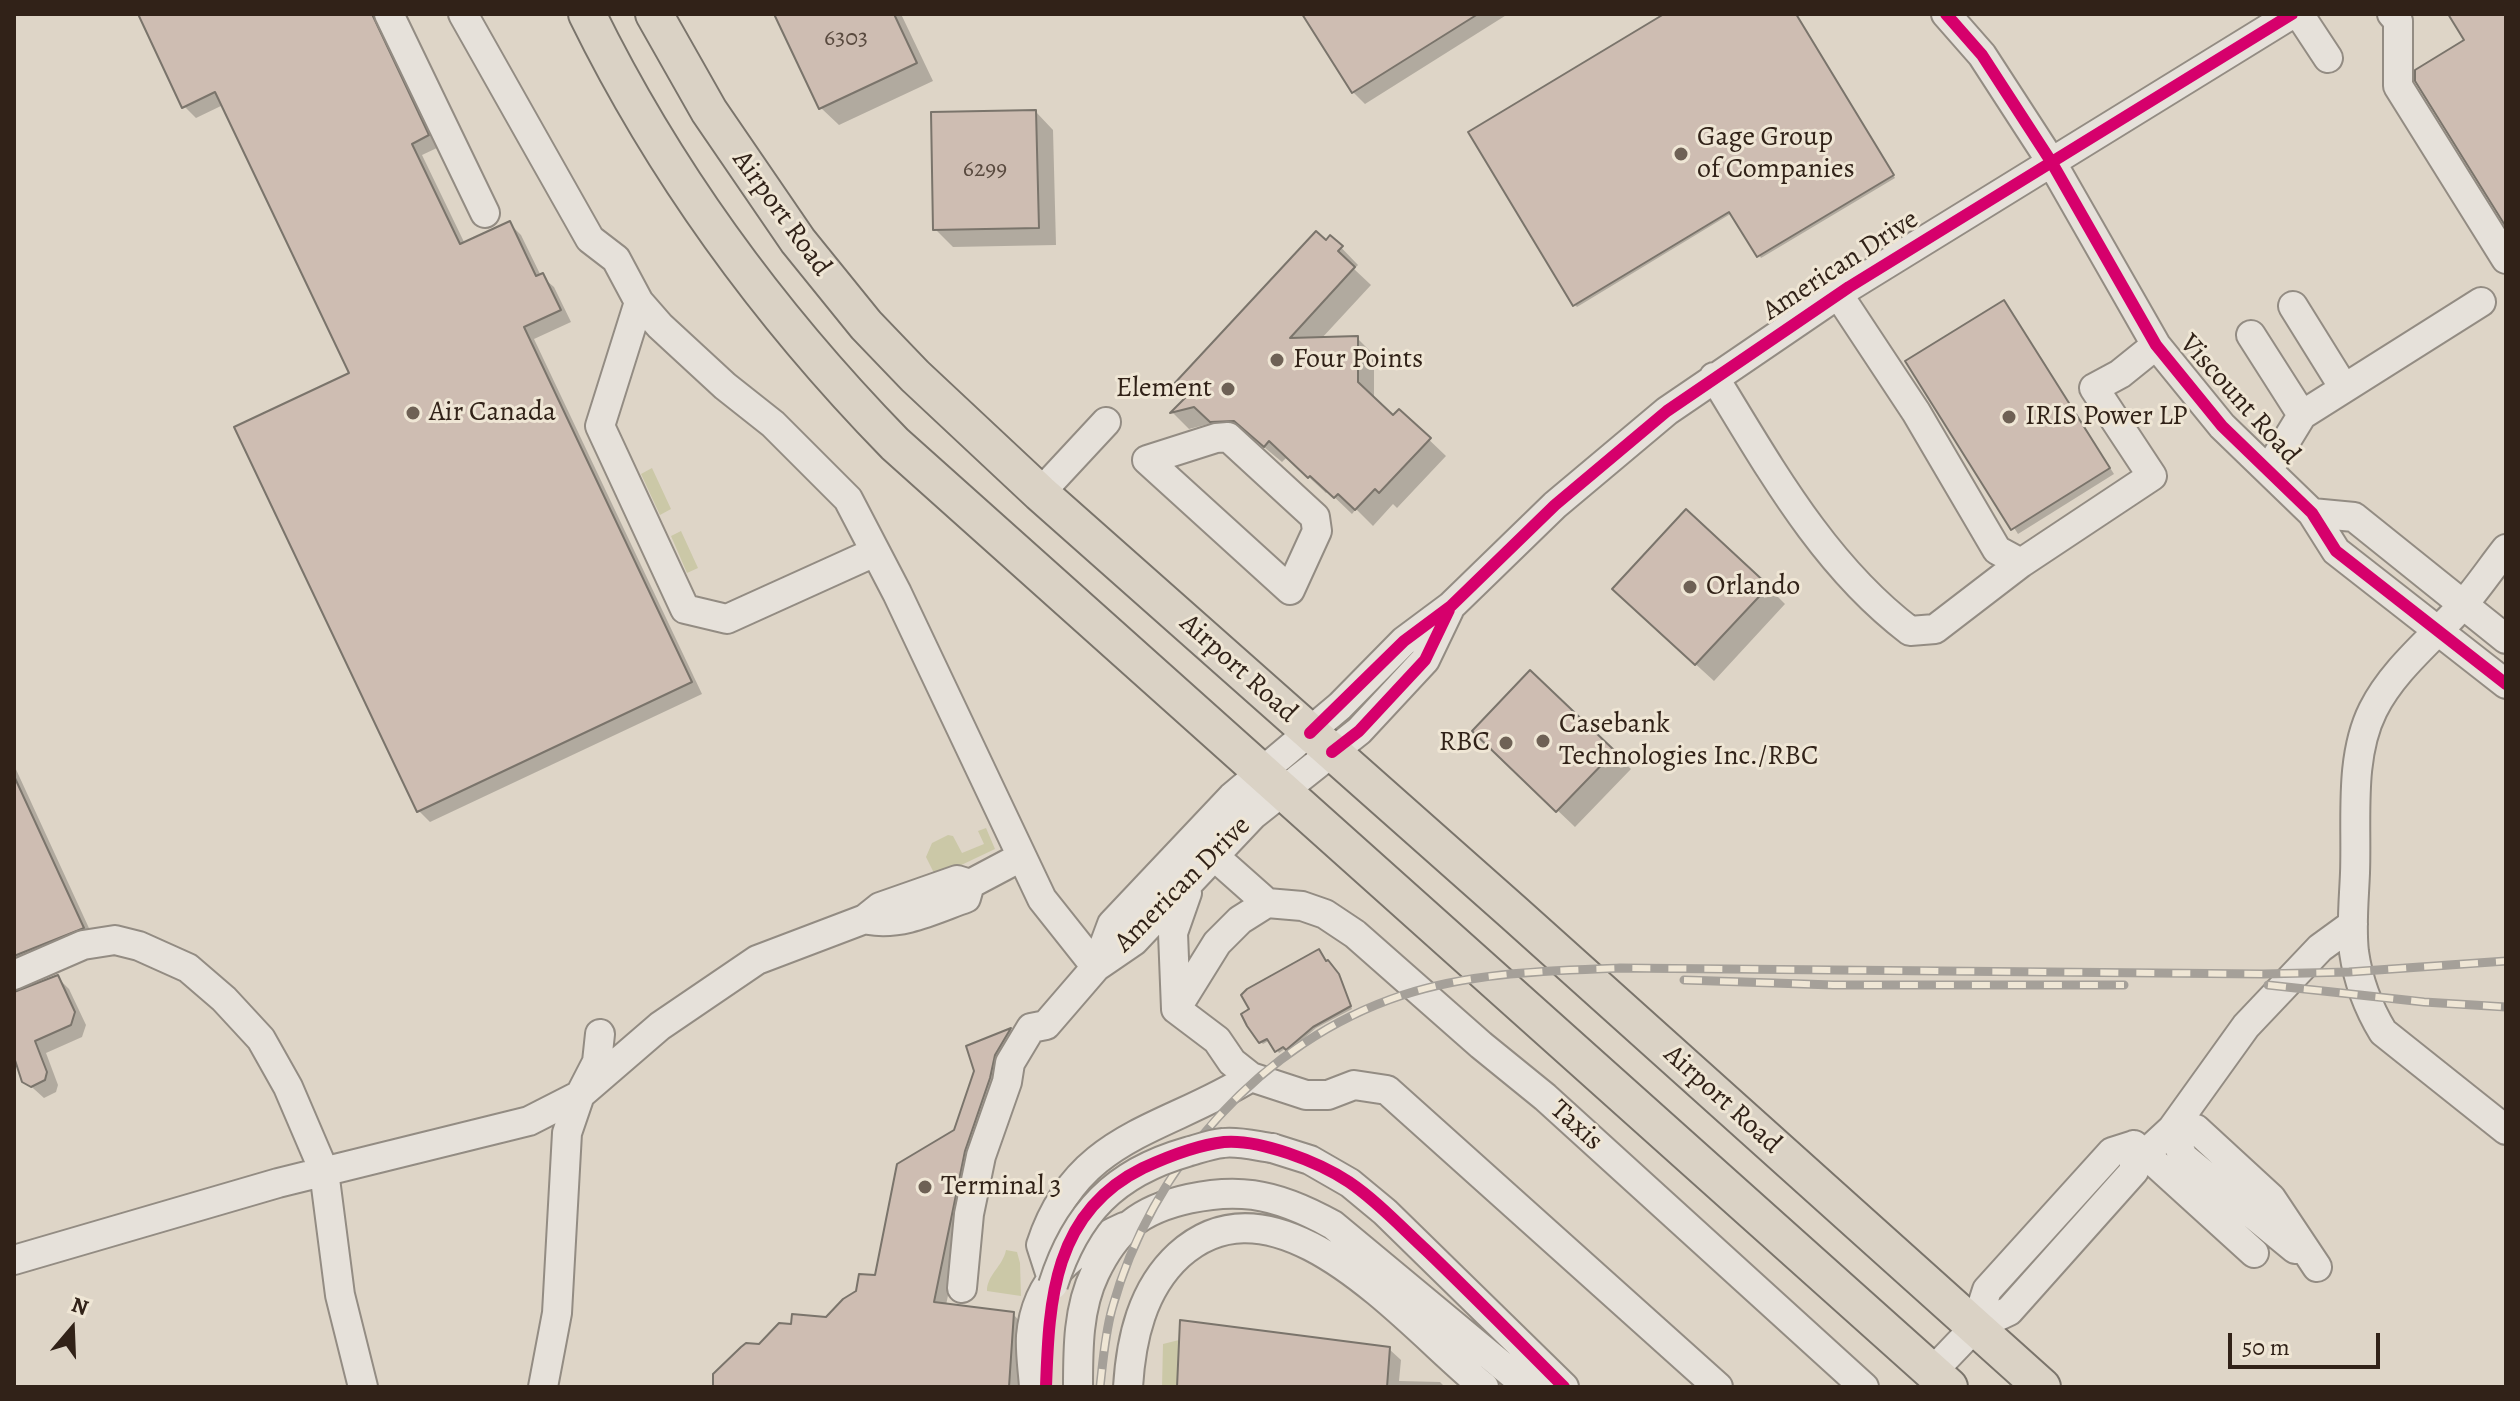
<!DOCTYPE html>
<html>
<head>
<meta charset="utf-8">
<style>
	body { margin:0 }
	#map { position:relative; width:2520px; height:1401px; overflow:hidden; background:#ded5c7; font-family:Alegreya,serif }
	canvas { display:block }
	.frame { position:absolute; inset:0; border:16px solid #312218; pointer-events:none }
	.north { position:absolute; left:32px; top:1289px; width:80px; height:80px; -webkit-text-stroke:6px #efe6d5; paint-order:stroke; rotate:19deg; font-size:22px; font-weight:700; line-height:32px; text-align:center; color:#312218 }
	.north::after { content:''; display:block; margin:auto; width:28px; height:36px; background:#312218; clip-path:polygon(50% 0,100% 100%,50% 72%,0 100%) }
	.scale { position:absolute; left:2228px; top:1333px; width:152px; height:36px; box-sizing:border-box; border:4px solid #312218; border-top:0; padding-left:10px; font-size:24px; line-height:28px; white-space:nowrap; color:#312218; -webkit-text-stroke:6px #efe6d5; paint-order:stroke }
</style>
</head>
<body>
<div id="map">
<canvas width="2520" height="1401"></canvas>
<div class="frame"></div>
<div class="north">N</div>
<div class="scale">50 m</div>
</div>
<script>
const c = document.querySelector('canvas').getContext('2d');
c.lineJoin = 'round';
function fillPath(path, color) {
  c.fillStyle = color;
  c.fill(path, 'evenodd');
}
function strokePath(path, color, width, dash) {
  c.strokeStyle = color;
  c.lineWidth = width;
  c.lineCap = dash ? 'butt' : 'round';
  c.setLineDash(dash || []);
  c.stroke(path);
}
function write(font, color, halo, rows, align = 'center') {
  c.font = font + ' Alegreya,serif';
  c.lineWidth = 6;
  c.setLineDash([]);
  c.textBaseline = 'middle';
  c.strokeStyle = halo;
  c.fillStyle = color;
  for (const [text, x, y, turn = 0] of rows) {
    c.save();
    c.translate(x, y);
    c.rotate((+turn || 0) * Math.PI / 180);
    c.textAlign = isNaN(turn) ? turn : align;
    if (halo) c.strokeText(text, 0, 0);
    c.fillText(text, 0, 0);
    c.restore();
  }
}
fillPath(new Path2D(`
	M 652,468 L 671,509 L 660,515 L 641,474 Z
	M 681,531 L 698,568 L 687,573 L 671,536 Z
	M 986,828 L 995,849 L 936,877 L 926,857 L 932,843 L 948,835 L 953,836 L 962,853 L 984,844 L 978,831 Z
	M 1006,1250 L 1017,1252 L 1020,1263 L 1021,1296 L 987,1291 C 987,1275 1003,1266 1006,1250 Z
	M 1179,1340 L 1177,1387 L 1162,1387 L 1163,1344 Z`), '#cbc8a7');
fillPath(new Path2D(`
	M 140,14 L 383,14 L 439,147 L 422,155 L 465,244 L 509,223 L 521,235 L 541,276 L 554,287 L 571,322 L 534,339 L 702,694 L 430,822 L 418,810 L 351,374 L 223,105 L 196,118 L 184,106 Z
	M 777,14 L 901,14 L 933,81 L 839,125 L 821,108 Z
	M 1304,14 L 1508,14 L 1365,104 L 1353,92 Z
	M 1668,14 L 1795,14 L 1895,178 L 1761,258 L 1732,213 L 1577,307 L 1575,305 Z
	M 1036,112 L 1053,130 L 1056,245 L 953,247 L 935,229 Z
	M 1331,237 L 1358,265 L 1354,269 L 1371,285 L 1321,339 L 1357,338 L 1374,355 L 1374,400 L 1393,418 L 1399,411 L 1446,456 L 1397,508 L 1393,504 L 1373,526 L 1356,509 L 1352,514 L 1328,491 L 1326,493 L 1287,457 L 1282,462 L 1252,437 L 1229,438 L 1212,423 L 1189,429 L 1173,413 Z
	M 2009,308 L 2114,474 L 2018,534 L 1908,362 Z
	M 1768,587 L 1785,604 L 1714,681 L 1632,606 Z
	M 1492,748 L 1613,752 L 1631,769 L 1575,827 Z
	M 14,765 L 94,939 L 14,975 Z
	M 57,977 L 69,989 L 86,1025 L 82,1037 L 46,1053 L 58,1085 L 56,1092 L 44,1098 L 24,1080 L 19,1064 L 14,1063 L 14,994 Z
	M 1341,978 L 1352,1009 L 1316,1028 L 1289,1051 L 1286,1048 L 1279,1053 L 1270,1040 L 1263,1044 L 1261,1042 Z
	M 1011,1030 L 1022,1041 L 976,1163 L 946,1305 L 1013,1314 L 1024,1326 L 1022,1387 L 715,1387 L 760,1346 L 792,1326 L 826,1319 L 877,1277 L 956,1132 L 976,1071 L 968,1048 Z
	M 1389,1349 L 1401,1360 L 1399,1381 L 1440,1382 L 1445,1387 L 1180,1387 Z`), '#0003');
const building = new Path2D(`
	M 138,14 L 372,14 L 429,135 L 412,144 L 460,244 L 510,221 L 536,276 L 543,273 L 561,310 L 524,327 L 692,682 L 417,812 L 234,427 L 349,373 L 215,92 L 182,108 Z
	M 774,14 L 894,14 L 917,63 L 819,109 Z
	M 1302,14 L 1478,14 L 1352,93 Z
	M 1664,14 L 1796,14 L 1894,175 L 1757,257 L 1729,212 L 1573,306 L 1468,132 Z
	M 2448,14 L 2506,14 L 2506,227 L 2415,81 L 2415,70 L 2464,40 Z
	M 1036,110 L 1039,228 L 933,230 L 931,112 Z
	M 1316,231 L 1326,240 L 1330,235 L 1343,246 L 1338,251 L 1355,267 L 1290,338 L 1358,336 L 1358,382 L 1393,415 L 1399,409 L 1431,438 L 1379,493 L 1375,489 L 1355,510 L 1338,494 L 1334,498 L 1310,476 L 1308,478 L 1269,441 L 1264,447 L 1234,421 L 1210,422 L 1194,407 L 1170,413 L 1185,398 L 1172,386 Z
	M 2004,300 L 2110,468 L 2011,530 L 1905,361 Z
	M 1686,509 L 1769,586 L 1695,665 L 1612,589 Z
	M 1530,670 L 1615,751 L 1556,812 L 1472,731 Z
	M 14,776 L 84,928 L 14,956 Z
	M 1319,949 L 1326,961 L 1328,960 L 1339,974 L 1351,1006 L 1313,1027 L 1286,1050 L 1283,1047 L 1275,1052 L 1267,1039 L 1259,1043 L 1247,1026 L 1241,1014 L 1249,1009 L 1241,995 L 1247,989 Z
	M 58,975 L 75,1012 L 71,1025 L 35,1041 L 47,1072 L 45,1080 L 31,1087 L 22,1082 L 14,1057 L 14,992 Z
	M 1011,1028 L 995,1055 L 990,1078 L 965,1151 L 934,1302 L 1014,1312 L 1009,1387 L 713,1387 L 713,1374 L 741,1347 L 746,1343 L 759,1344 L 779,1323 L 791,1324 L 792,1314 L 826,1317 L 843,1299 L 856,1291 L 859,1274 L 875,1275 L 897,1164 L 954,1130 L 974,1071 L 966,1046 Z
	M 1180,1320 L 1390,1347 L 1387,1387 L 1177,1387 Z`);
fillPath(building, '#cebdb2');
strokePath(building, '#7a746b', 2);
const minor = new Path2D(`
	M 389,14 L 485,213
	M 463,14 L 590,239 L 616,259 L 639,302 L 660,326 L 725,386 L 773,424 L 848,499 L 897,593 L 1042,899 L 1096,967
	M 1946,14 L 1982,55 L 2052,163 L 2156,345 L 2222,426 L 2312,513 L 2336,551 L 2506,684
	M 2299,14 L 2328,58
	M 2392,14 L 2398,21 L 2398,86 L 2506,259
	M 1838,294 L 1916,412 L 1997,550 L 2021,563 L 2152,476 L 2094,388 L 2120,374 L 2156,345
	M 639,302 L 600,426 L 685,609 L 727,619 L 875,552
	M 2293,306 L 2344,388
	M 2251,335 L 2302,415
	M 1714,377 C 1770,468 1823,565 1910,631 L 1935,629 L 2021,563
	M 1228,437 L 1315,517 L 1317,531 L 1290,590 L 1147,460 L 1216,438 Z
	M 2269,469 L 2302,415 L 2481,302
	M 1040,493 L 1106,422
	M 2312,513 L 2354,517 L 2506,639
	M 2506,549 C 2491,568 2477,589 2461,607 C 2431,640 2393,670 2373,710 C 2349,758 2357,820 2355,873 C 2354,899 2351,926 2354,952 C 2358,980 2369,1009 2383,1032 L 2506,1130
	M 1215,836 L 1214,856 L 1267,903
	M 869,920 C 902,926 935,909 966,898 L 970,884
	M 1096,967 L 1112,924 L 1232,797 L 1340,706 L 1404,641 L 1451,606 L 1555,505 L 1667,411 L 1849,287 L 2292,14
	M 14,975 L 83,945 L 115,940 L 139,946 L 188,968 L 224,999 L 261,1039 L 288,1087 L 324,1171 L 340,1295 L 363,1387
	M 1176,1009 L 1217,943 L 1240,920 L 1267,903 L 1302,906 L 1325,914 L 1355,934 L 1481,1045 L 1545,1097 L 1864,1387
	M 1176,1009 L 1217,1040 L 1232,1062 L 1251,1077 L 1306,1095 L 1328,1095 L 1354,1085 L 1387,1090 L 1718,1387
	M 1176,1009 L 1173,933 L 1187,893
	M 2172,1129 L 2196,1129 L 2271,1198 L 2317,1267
	M 2172,1129 L 2183,1157 L 2295,1249
	M 2134,1145 L 2145,1154 L 2172,1129 L 2246,1026 L 2320,948 L 2353,924
	M 1272,1148 L 1310,1160 L 1350,1183 L 1385,1212 L 1564,1387
	M 2145,1154 L 2254,1253
	M 14,1260 L 278,1183 L 529,1121 L 580,1095 L 660,1026 L 757,960 L 865,919 L 880,907 L 957,880 L 970,884 L 1021,857
	M 1052,1279 L 1041,1245 C 1077,1134 1165,1131 1251,1077
	M 962,1288 L 969,1214 L 981,1156 L 1007,1082 L 1010,1063 L 1031,1028 L 1046,1025 L 1096,967 L 1134,941 L 1253,815 L 1359,731 L 1425,660 L 1449,610
	M 1975,1327 L 1987,1290 L 2112,1152 L 2134,1145
	M 1932,1372 L 1975,1327 L 2009,1311 L 2134,1171 L 2134,1145
	M 543,1387 L 557,1313 L 567,1133 L 580,1095 L 597,1062 L 600,1034
	M 1034,1387 C 1033,1371 1030,1353 1031,1336 C 1036,1278 1075,1249 1124,1227
	M 1078,1387 C 1078,1349 1078,1308 1095,1273 C 1103,1256 1116,1236 1131,1224 C 1160,1200 1217,1190 1253,1195 C 1282,1199 1308,1211 1333,1225 L 1528,1387
	M 1128,1387 C 1131,1339 1142,1289 1179,1255 C 1280,1164 1411,1329 1484,1387`);
const major = new Path2D(`
	M 587,14 C 666,175 770,316 895,444 L 1949,1387
	M 654,14 L 709,111 L 798,241 L 866,325 L 915,376 L 1040,493 L 1514,913 L 2042,1387`);
strokePath(minor, '#938c83', 32);
strokePath(major, '#7a746b', 40);
strokePath(minor, '#e6e1da', 28);
strokePath(major, '#dad2c5', 36);
const rail = new Path2D(`
	M 1684,980 L 1833,985 L 2124,985
	M 2268,985 L 2424,1002 L 2506,1007
	M 1100,1387 C 1103,1361 1105,1334 1112,1309 C 1151,1167 1262,1041 1403,995 C 1473,972 1547,971 1620,968 L 2263,974 L 2349,972 L 2506,961`);
strokePath(rail, '#a5a099', 9);
strokePath(rail, '#efe6d5', 6, [18]);
const minorBridge = new Path2D(`
	M 1053,1285 C 1076,1213 1114,1173 1187,1152 C 1198,1149 1211,1144 1223,1143 C 1238,1141 1257,1146 1272,1148`);
strokePath(minorBridge, '#938c83', 32, []);
strokePath(minorBridge, '#e6e1da', 28);
strokePath(new Path2D(`
	M 1946,14 L 1982,55 L 2052,163 L 2156,345 L 2222,426 L 2312,513 L 2336,551 L 2506,684
	M 1310,733 L 1404,641 L 1451,606 L 1555,505 L 1667,411 L 1849,287 L 2292,14
	M 1332,752 L 1359,731 L 1425,660 L 1449,610
	M 1046,1387 C 1049,1300 1053,1212 1143,1168 C 1167,1157 1197,1145 1224,1142 C 1260,1139 1319,1162 1349,1182 C 1377,1201 1401,1227 1426,1250 C 1473,1295 1518,1341 1564,1387`), '#d6006c', 12);
for (const [x, y, r, color] of [
	[1681,154,8,"#6e6155"],
	[1277,360,8,"#6e6155"],
	[1228,389,8,"#6e6155"],
	[413,413,8,"#6e6155"],
	[2009,417,8,"#6e6155"],
	[1690,587,8,"#6e6155"],
	[1543,741,8,"#6e6155"],
	[1506,743,8,"#6e6155"],
	[925,1187,8,"#6e6155"]
]) {
  const dot = new Path2D();
  dot.arc(x, y, r, 0, 2 * Math.PI);
  c.fillStyle = color;
  c.fill(dot);
  strokePath(dot, '#efe6d5', 3);
}
write('24px', '#594a3f', null, [
	["6303",846,39],
	["6299",985,170]
]);
write('28px', '#312218', '#efe6d5', [
	["Gage Group",1697,138],
	["of Companies",1697,170],
	["Four Points",1293,360],
	["Element",1212,389,"right"],
	["Air Canada",429,413],
	["IRIS Power LP",2025,417],
	["Orlando",1706,587],
	["Casebank",1559,725],
	["Technologies Inc./RBC",1559,757],
	["RBC",1490,743,"right"],
	["Terminal 3",941,1187]
], 'left');
write('28px', '#312218', '#efe6d5', [
	["Airport Road",781,214,54],
	["American Drive",1841,266,-33],
	["Viscount Road",2239,400,48],
	["Airport Road",1238,669,42],
	["American Drive",1183,885,-45],
	["Airport Road",1722,1100,42],
	["Taxis",1576,1126,42]
]);
</script>
</body>
</html>
